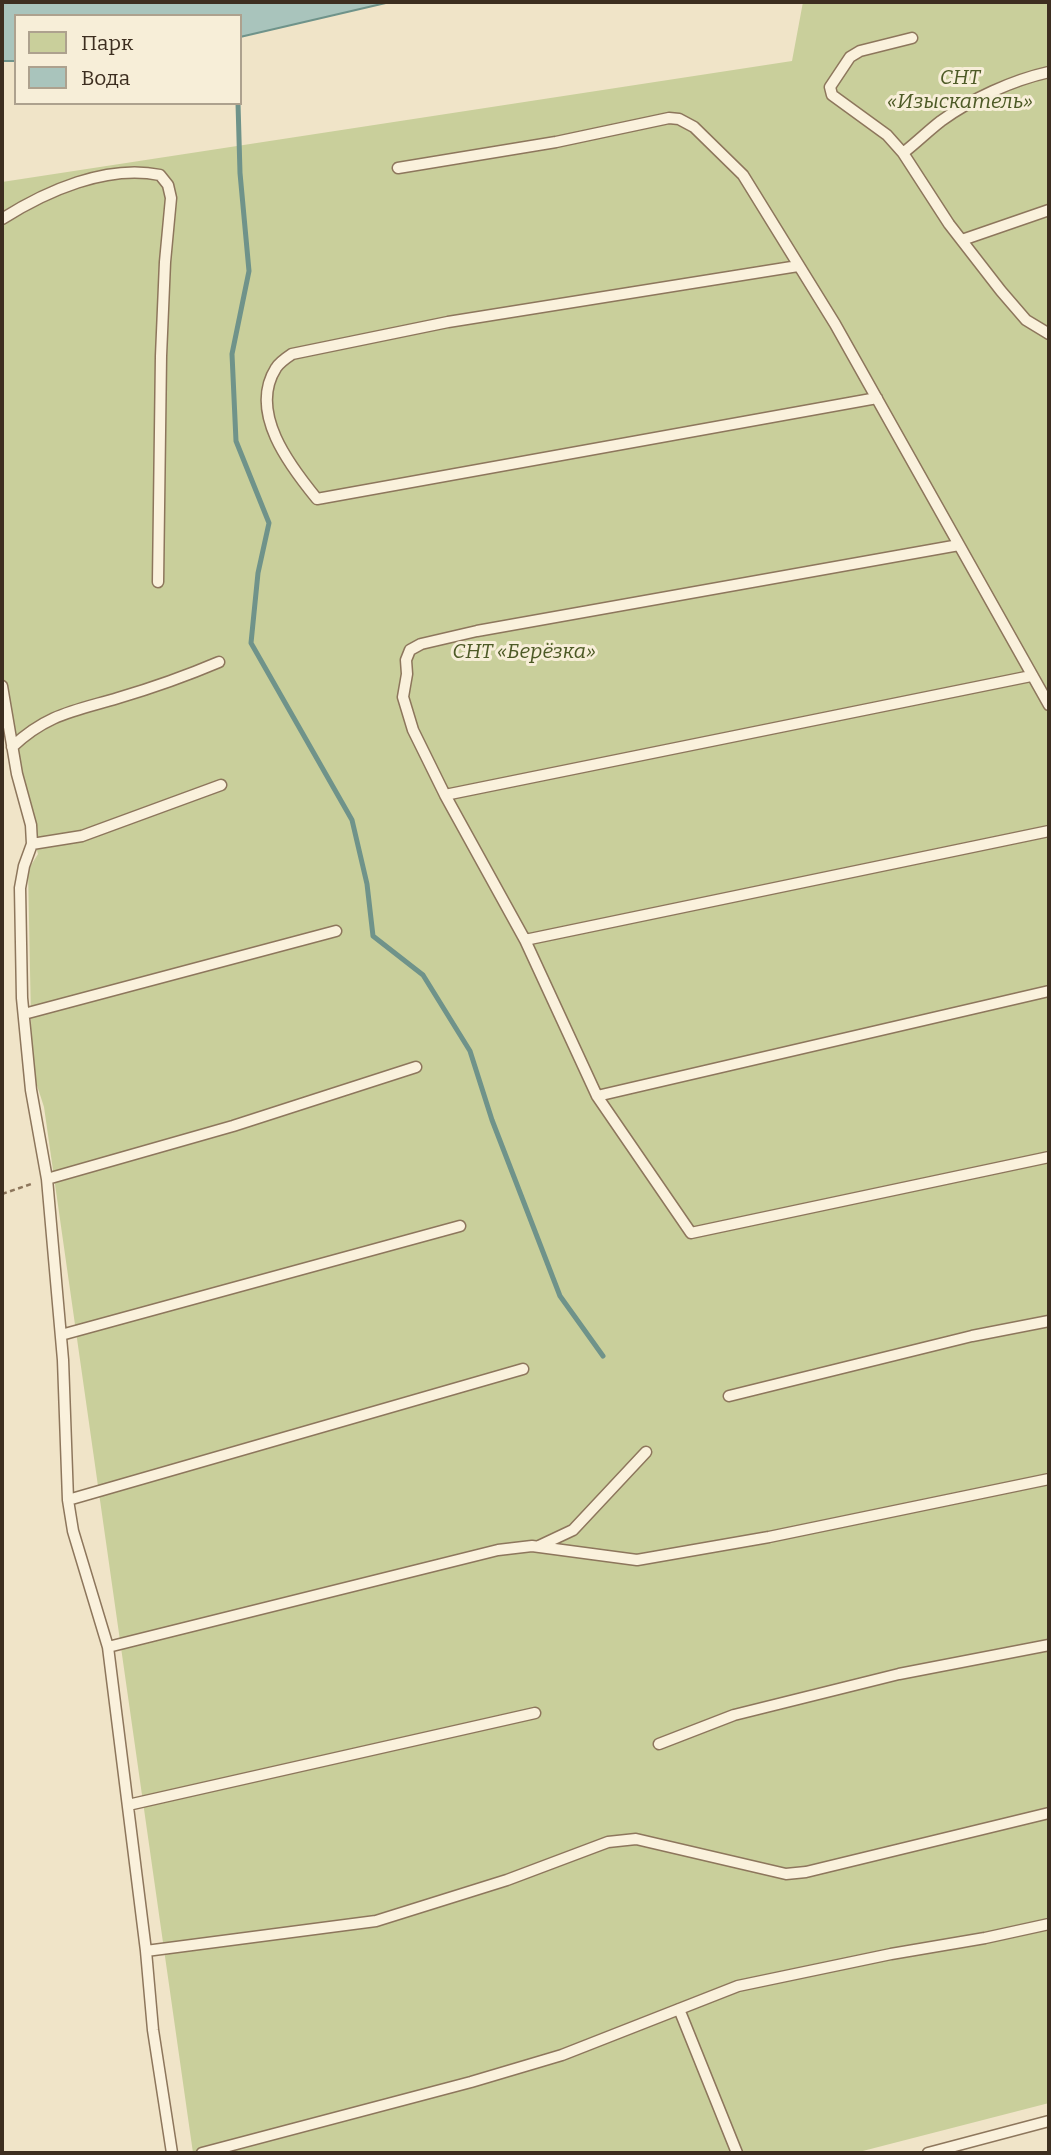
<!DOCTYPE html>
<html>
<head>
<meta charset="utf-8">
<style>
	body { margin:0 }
	#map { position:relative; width:1051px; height:2155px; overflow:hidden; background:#f0e4c8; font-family:Bitter,serif }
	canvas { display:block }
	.frame { position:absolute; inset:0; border:4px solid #3d2e20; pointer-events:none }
	.legend { position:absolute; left:14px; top:14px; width:228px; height:91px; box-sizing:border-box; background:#f7eed8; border:2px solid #ada18e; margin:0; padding:9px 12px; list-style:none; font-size:21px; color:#3d2e20 }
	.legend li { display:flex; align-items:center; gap:14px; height:35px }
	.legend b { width:35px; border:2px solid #ada18e }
</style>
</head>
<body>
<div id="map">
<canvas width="1051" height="2155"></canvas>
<div class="frame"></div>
<ul class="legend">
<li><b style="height:19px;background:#c9cf9b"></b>Парк</li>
<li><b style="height:19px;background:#a9c4bc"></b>Вода</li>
</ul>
</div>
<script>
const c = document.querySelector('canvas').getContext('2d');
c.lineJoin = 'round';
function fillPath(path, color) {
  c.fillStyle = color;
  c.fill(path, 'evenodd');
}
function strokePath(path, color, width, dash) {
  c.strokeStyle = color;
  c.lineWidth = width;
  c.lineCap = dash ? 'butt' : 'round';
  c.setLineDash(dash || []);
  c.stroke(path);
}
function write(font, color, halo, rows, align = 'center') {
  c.font = font + ' Bitter,serif';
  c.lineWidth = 6;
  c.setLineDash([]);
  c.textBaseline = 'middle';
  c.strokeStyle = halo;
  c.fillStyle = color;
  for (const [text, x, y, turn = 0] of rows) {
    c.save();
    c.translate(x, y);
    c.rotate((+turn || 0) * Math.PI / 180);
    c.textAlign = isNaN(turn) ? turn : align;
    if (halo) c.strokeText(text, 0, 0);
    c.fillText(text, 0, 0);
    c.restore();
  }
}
fillPath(new Path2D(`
	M 803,2 L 1049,2 L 1049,2103 L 855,2153 L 193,2153 L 44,1107 L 32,1070 L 28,870 L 38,854 L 2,727 L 2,182 L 792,61 Z`), '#c9cf9b');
const water = new Path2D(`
	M 2,2 L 390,2 L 240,37 L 240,16 L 16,16 L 16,61 L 2,61 Z`);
fillPath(water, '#a9c4bc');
strokePath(water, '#6f938a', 2);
strokePath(new Path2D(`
	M 238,103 L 240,173 L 249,271 L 232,354 L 236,441 L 269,523 L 258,573 L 251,643 L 352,820 L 367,884 L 373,936 L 423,975 L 470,1051 L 492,1120 L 560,1296 L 603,1356`), '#6f938a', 5);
const lane = new Path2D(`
	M 912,38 L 860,51 L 850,57 L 830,87 L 832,95 L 887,135 L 903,153 L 949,224 L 1001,291 L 1026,320 L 1049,334
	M 903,153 C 916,143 928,131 941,121 C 971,99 1013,80 1049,72
	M 398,168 L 556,142 L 669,118 L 679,119 L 694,127 L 743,175 L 835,324 L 1049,705
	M 2,219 C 46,191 107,164 160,175 L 168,185 L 171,198 L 165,262 L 161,356 L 158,582
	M 962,240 L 1049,210
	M 798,266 L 448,322 L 292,354 C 286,358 279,363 276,368 C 248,412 290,466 317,499 L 877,398
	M 959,545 L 477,631 L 421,644 L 410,650 L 406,660 L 407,674 L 403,697 L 413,730 L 445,795 L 525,940 L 597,1096 L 691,1233 L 1049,1157
	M 2,686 L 17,774 L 31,825 L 32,844 L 24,866 L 20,888 L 22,998 L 31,1090 L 47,1179 L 63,1360 L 68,1500 L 73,1531 L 108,1647 L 146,1951 L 153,2030 L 172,2153
	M 12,747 C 47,714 74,711 118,698 C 152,688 186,676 219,662
	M 445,795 L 1031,676
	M 32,844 L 82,836 L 221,785
	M 525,940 L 1049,831
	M 24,1014 L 336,931
	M 597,1096 L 1049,991
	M 47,1179 L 233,1126 L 416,1067
	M 61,1335 L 460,1226
	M 729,1396 L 972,1336 L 1049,1321
	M 68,1500 L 523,1369
	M 539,1546 L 573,1530 L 646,1452
	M 108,1647 L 498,1550 L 532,1546 L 637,1560 L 769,1537 L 1049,1479
	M 659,1744 L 734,1715 L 899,1674 L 1049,1645
	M 128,1805 L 535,1713
	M 146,1951 L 376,1921 L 507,1880 L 608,1842 L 636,1839 L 786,1874 L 806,1872 L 1049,1813
	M 679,2009 L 737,2153
	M 202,2153 L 471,2082 L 562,2055 L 738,1986 L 891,1954 L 985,1938 L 1049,1924
	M 928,2153 L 1049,2121`);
strokePath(lane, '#8d765c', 13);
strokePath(new Path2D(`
	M 2,1194 L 34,1183`), '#8d765c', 2.5, [5, 3.5]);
strokePath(lane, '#faf1dc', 10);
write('italic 21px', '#4d5a26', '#f7eed8', [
	["СНТ",960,78],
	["«Изыскатель»",960,102],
	["СНТ «Берёзка»",524,652]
]);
</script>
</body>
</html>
